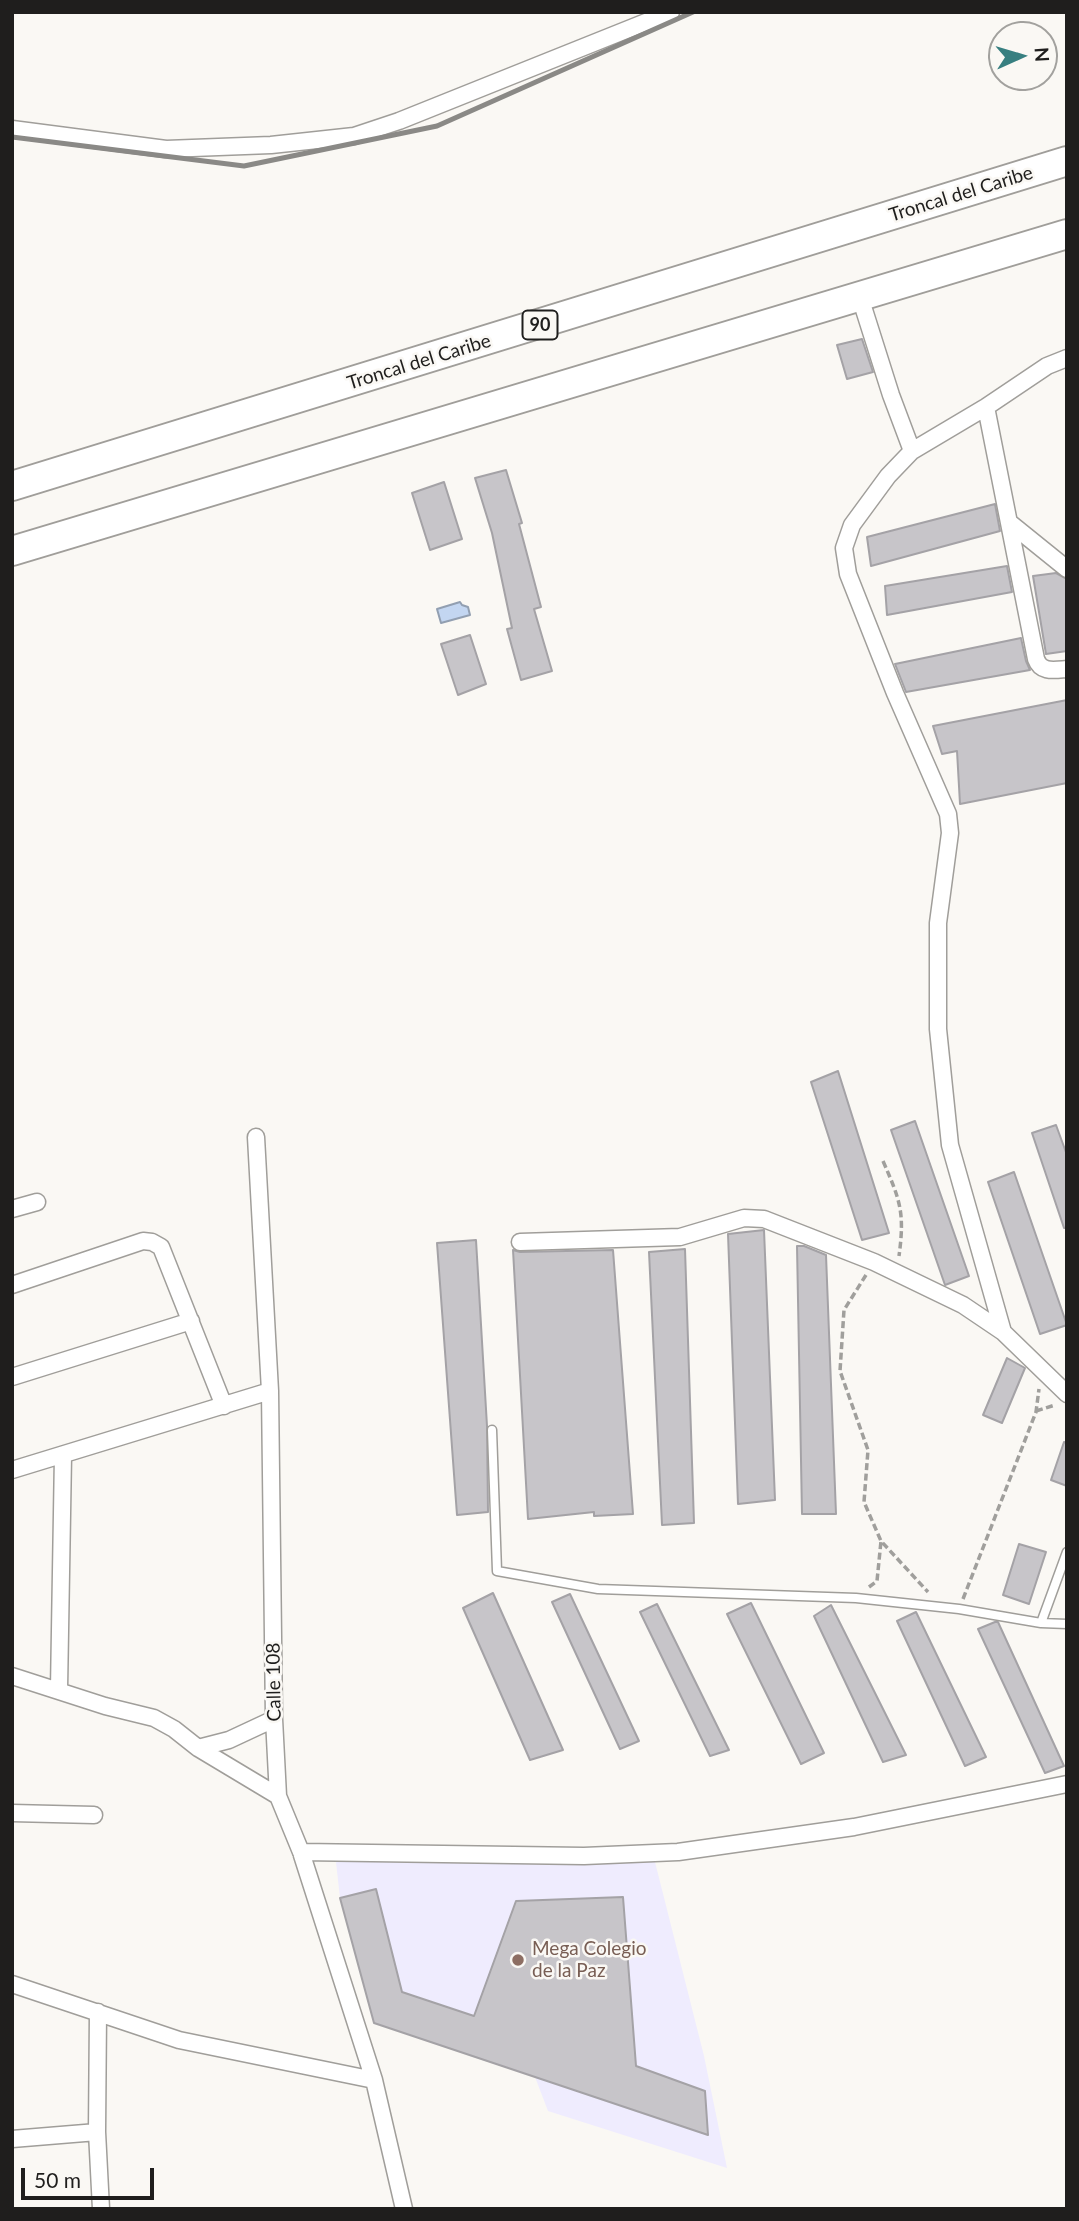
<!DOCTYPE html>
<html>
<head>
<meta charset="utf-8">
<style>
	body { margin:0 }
	#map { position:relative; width:1079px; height:2221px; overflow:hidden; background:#faf8f4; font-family:Lato,sans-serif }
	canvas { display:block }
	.frame { position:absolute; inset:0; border:14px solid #1f1e1d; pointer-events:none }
	.north { position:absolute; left:988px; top:21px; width:70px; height:70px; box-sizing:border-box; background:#faf8f4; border:2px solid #a2a19e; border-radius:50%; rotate:86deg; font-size:19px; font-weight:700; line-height:28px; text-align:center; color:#1f1e1d }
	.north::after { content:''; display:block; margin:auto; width:24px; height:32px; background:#377f80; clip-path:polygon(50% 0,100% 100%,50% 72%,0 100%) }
	.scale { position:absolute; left:21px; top:2168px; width:133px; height:32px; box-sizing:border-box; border:4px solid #1f1e1d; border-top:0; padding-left:9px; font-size:21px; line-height:24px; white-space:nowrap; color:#1f1e1d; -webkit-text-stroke:5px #faf8f4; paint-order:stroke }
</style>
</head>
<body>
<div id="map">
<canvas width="1079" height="2221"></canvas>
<div class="frame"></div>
<div class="north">N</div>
<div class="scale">50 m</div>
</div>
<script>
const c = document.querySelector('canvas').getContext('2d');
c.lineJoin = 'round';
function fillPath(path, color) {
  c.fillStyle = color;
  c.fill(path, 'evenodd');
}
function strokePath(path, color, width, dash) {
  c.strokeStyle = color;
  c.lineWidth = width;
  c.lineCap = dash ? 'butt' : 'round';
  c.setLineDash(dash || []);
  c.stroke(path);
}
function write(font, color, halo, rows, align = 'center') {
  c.font = font + ' Lato,sans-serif';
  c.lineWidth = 5;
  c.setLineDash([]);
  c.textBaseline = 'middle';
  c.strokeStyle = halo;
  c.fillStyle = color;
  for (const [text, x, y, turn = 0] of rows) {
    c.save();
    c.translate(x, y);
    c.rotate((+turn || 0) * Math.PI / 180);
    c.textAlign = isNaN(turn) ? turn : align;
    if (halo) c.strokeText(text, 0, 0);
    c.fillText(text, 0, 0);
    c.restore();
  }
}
fillPath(new Path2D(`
	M 336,1862 L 655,1862 L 704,2056 L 727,2168 L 548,2111 L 535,2077 L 374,2023 L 340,1898 Z`), '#efecfe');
const water = new Path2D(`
	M 460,602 L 462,605 L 468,607 L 470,615 L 441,623 L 437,609 Z`);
fillPath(water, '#c3d6f1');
strokePath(water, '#929fb1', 2);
const building = new Path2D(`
	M 862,339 L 873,372 L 847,379 L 837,345 Z
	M 506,470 L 522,523 L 519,524 L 541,607 L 534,609 L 552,671 L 521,680 L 507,629 L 512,628 L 492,533 L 475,478 Z
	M 444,482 L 462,539 L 430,550 L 412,493 Z
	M 995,504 L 1000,531 L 871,566 L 867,537 Z
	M 1007,566 L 1012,592 L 887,615 L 885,586 Z
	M 1056,573 L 1067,579 L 1067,651 L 1046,654 L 1033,576 Z
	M 470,635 L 486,684 L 458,695 L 441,644 Z
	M 1021,638 L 1026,661 L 1030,670 L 906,692 L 895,664 Z
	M 1067,700 L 1067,783 L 960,804 L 957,751 L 942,754 L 933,726 Z
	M 838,1071 L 889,1233 L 862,1240 L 811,1082 Z
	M 915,1121 L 969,1276 L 945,1285 L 891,1130 Z
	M 1056,1125 L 1067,1155 L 1067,1228 L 1064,1228 L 1032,1133 Z
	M 1014,1172 L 1067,1325 L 1040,1334 L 988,1182 Z
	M 764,1230 L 775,1500 L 738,1504 L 728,1234 Z
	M 476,1240 L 487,1426 L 488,1512 L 457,1515 L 437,1243 Z
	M 797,1246 L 804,1246 L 826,1255 L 836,1514 L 802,1514 Z
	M 685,1249 L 694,1523 L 662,1525 L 649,1252 Z
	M 513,1250 L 520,1252 L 613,1250 L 633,1514 L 594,1516 L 594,1512 L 528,1519 Z
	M 1007,1358 L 1025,1368 L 1002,1423 L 983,1415 Z
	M 1064,1442 L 1067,1443 L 1067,1486 L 1051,1480 Z
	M 1019,1544 L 1046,1552 L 1029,1604 L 1003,1595 Z
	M 493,1593 L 563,1750 L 530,1760 L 463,1608 Z
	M 570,1594 L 639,1741 L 620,1749 L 552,1602 Z
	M 751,1603 L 824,1753 L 801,1764 L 727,1614 Z
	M 657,1604 L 729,1750 L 710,1756 L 640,1612 Z
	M 831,1605 L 906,1755 L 883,1762 L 814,1616 Z
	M 916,1612 L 986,1757 L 965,1766 L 897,1621 Z
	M 995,1622 L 998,1622 L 1064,1766 L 1045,1773 L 978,1629 Z
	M 376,1889 L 402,1992 L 474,2016 L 516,1901 L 623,1897 L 636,2066 L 705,2091 L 708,2135 L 374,2023 L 340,1898 Z`);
fillPath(building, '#c7c5c9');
strokePath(building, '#a4a2a6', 2);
const lane = new Path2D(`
	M 492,1430 L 497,1571 L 598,1589 L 856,1598 L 959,1609 L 1041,1623 L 1067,1624
	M 1041,1623 L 1067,1552`);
const street = new Path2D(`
	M 12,129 L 166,149 L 271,145 L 354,136 L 399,121 L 671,12
	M 860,297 L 891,395 L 912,451
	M 986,407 L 1036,659 C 1041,673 1054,670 1067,669
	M 1010,523 L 1067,569
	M 256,1137 L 270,1391 L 274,1719 L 278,1796 L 301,1852 L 374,2080 L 404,2209
	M 12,1209 L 37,1202
	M 520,1242 L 680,1237 L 744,1218 L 764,1219 L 874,1262 L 963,1305 L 1003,1332 L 1067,1394
	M 12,1285 L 143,1241 L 152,1242 L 161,1247 L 224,1406
	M 1003,1332 L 950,1145 L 938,1029 L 938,923 L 950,833 L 948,814 L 895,693 L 848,574 L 844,548 L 852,525 L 888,476 L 912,451 L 986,407 L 1047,366 L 1067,358
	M 12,1377 L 191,1321
	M 12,1470 L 270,1391
	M 12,1676 L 105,1706 L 154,1718 L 174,1729 L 198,1748 L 278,1796
	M 59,1689 L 63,1455
	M 198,1748 L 229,1740 L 274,1719
	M 12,1813 L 94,1815
	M 301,1852 L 584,1856 L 678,1852 L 854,1827 L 1067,1784
	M 12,1984 L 179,2040 L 374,2080
	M 98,2012 L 97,2132 L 101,2209
	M 12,2139 L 97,2132`);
const highway = new Path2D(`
	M 12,486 L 1067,161
	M 12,551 L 1067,234`);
strokePath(lane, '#a09e9a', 11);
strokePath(street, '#a09e9a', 19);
strokePath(highway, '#a09e9a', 32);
strokePath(new Path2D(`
	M 883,1161 C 900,1200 905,1212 899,1256
	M 866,1275 L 844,1310 L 840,1371 L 868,1450 L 864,1502 L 881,1541 L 928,1592
	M 1036,1411 L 1055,1405
	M 869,1587 L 877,1581 L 881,1541
	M 963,1599 L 1036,1412 L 1039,1389`), '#a09f9c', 3.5, [7, 3.5]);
strokePath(lane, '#fff', 8);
strokePath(street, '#fff', 16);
strokePath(highway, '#fff', 28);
strokePath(new Path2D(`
	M 12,137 L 244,166 L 437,126 L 693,12`), '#8a8986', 5);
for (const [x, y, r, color] of [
	[518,1960,7,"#8d6e63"]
]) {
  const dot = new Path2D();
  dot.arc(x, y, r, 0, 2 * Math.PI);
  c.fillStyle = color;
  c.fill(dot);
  strokePath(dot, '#faf8f4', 2.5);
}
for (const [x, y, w] of [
	[540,325,35]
]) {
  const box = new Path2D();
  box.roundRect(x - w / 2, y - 14.5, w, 29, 5);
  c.fillStyle = '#faf8f4';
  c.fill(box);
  strokePath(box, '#1f1e1d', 2);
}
write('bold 18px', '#1f1e1d', null, [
	["90",540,325]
]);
write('19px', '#1f1e1d', '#faf8f4', [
	["Troncal del Caribe",961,194,-17],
	["Troncal del Caribe",419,362,-17],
	["Calle 108",274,1682,-91]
]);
write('19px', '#785e54', '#faf8f4', [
	["Mega Colegio",532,1949],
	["de la Paz",532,1971]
], 'left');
</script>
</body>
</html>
